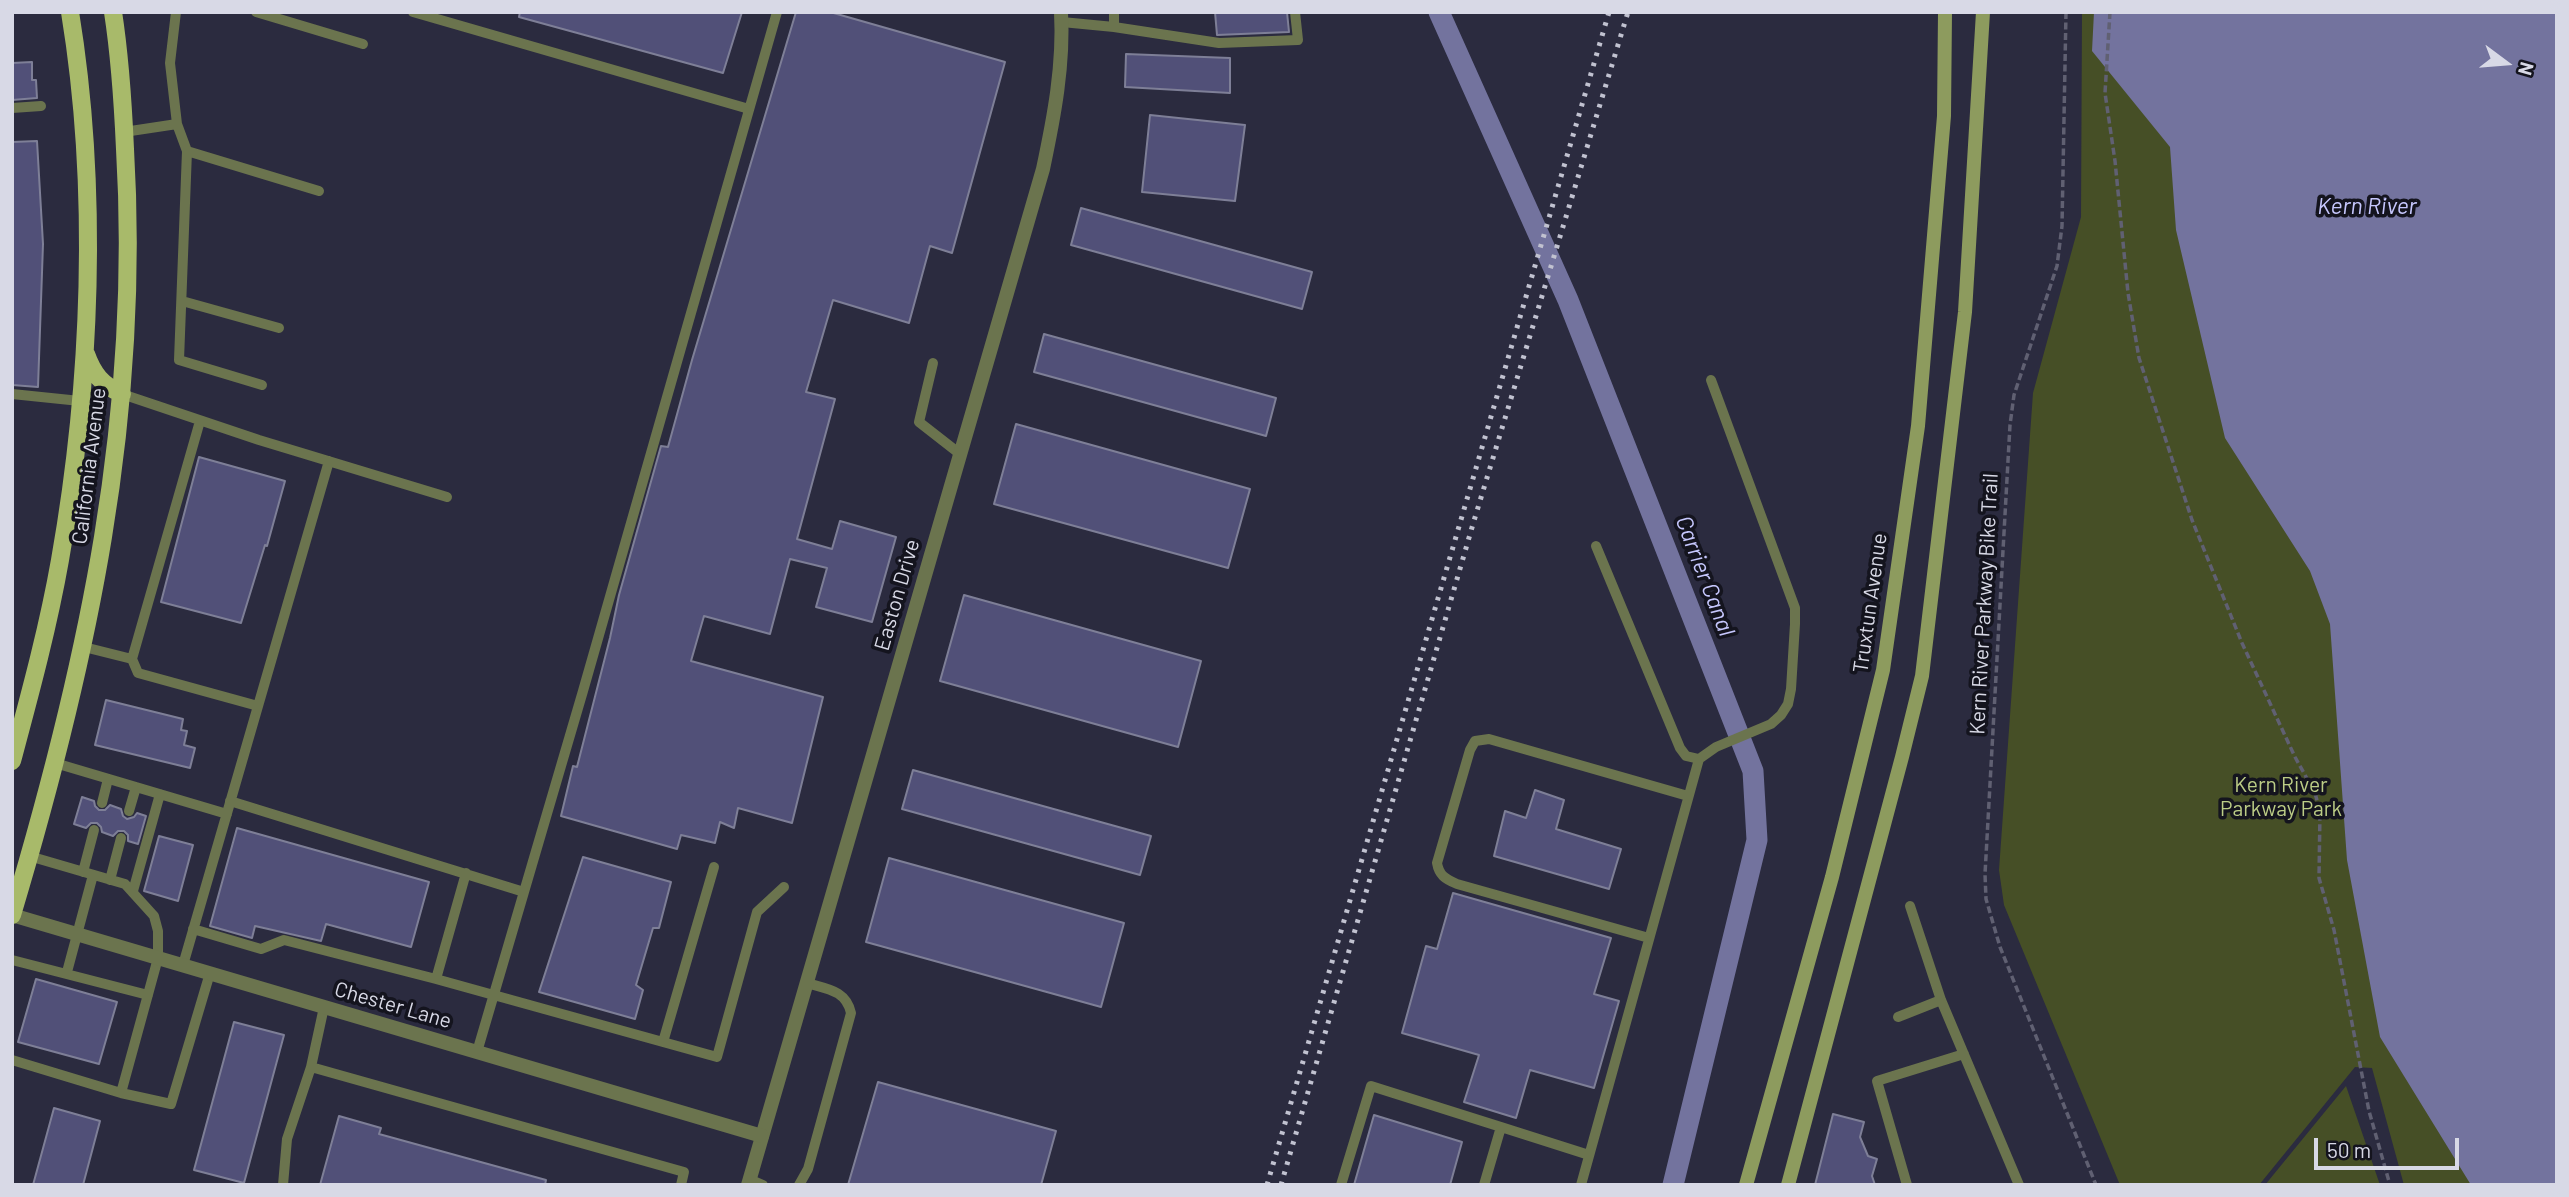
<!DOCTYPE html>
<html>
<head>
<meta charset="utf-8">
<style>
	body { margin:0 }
	#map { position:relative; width:2569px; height:1197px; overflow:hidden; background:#2b2b3f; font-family:Barlow,sans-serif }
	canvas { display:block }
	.frame { position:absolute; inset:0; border:14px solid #d8d9e6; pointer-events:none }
	.north { position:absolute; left:2471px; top:28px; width:70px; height:70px; -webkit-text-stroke:5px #14141e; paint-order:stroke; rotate:106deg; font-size:19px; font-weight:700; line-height:28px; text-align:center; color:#d8d9e6 }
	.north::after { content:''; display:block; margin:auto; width:24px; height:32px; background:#d8d9e6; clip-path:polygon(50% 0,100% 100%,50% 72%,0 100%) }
	.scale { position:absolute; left:2314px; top:1138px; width:145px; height:32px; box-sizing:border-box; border:4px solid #d8d9e6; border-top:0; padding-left:9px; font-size:21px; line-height:24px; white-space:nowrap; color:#d8d9e6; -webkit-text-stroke:5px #14141e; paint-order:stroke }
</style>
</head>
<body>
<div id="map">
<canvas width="2569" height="1197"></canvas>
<div class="frame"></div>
<div class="north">N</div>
<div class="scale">50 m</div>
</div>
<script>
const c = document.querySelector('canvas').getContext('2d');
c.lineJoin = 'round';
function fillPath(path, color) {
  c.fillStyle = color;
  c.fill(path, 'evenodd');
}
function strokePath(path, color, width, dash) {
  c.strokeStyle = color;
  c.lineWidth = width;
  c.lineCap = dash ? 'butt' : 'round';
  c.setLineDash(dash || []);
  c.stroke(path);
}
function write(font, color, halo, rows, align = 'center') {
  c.font = font + ' Barlow,sans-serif';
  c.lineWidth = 7;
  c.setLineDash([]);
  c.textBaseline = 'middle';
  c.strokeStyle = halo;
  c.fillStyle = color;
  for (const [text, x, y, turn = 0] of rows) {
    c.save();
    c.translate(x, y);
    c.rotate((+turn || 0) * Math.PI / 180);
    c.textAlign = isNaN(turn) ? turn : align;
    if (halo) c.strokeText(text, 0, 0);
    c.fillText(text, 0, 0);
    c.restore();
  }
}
fillPath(new Path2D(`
	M 2082,12 L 2557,12 L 2557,1185 L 2404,1185 L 2372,1068 L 2355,1067 L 2259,1185 L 2120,1185 L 2004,905 L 1999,870 L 2033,393 L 2081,217 Z
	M 2346,1086 L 2380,1185 L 2265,1185 Z`), '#464f26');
fillPath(new Path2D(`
	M 2094,12 L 2557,12 L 2557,1185 L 2471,1185 L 2380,1037 L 2347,860 L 2330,624 L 2310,571 L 2225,438 L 2176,230 L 2170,147 L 2092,51 Z`), '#73739e');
strokePath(new Path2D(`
	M 1439,12 L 1568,300 L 1753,771 L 1757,840 L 1673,1185`), '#73739e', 21);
const building = new Path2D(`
	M 520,12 L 742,12 L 723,73 L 519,17 Z
	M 796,12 L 830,12 L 1005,62 L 952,253 L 930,246 L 909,323 L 833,300 L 806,392 L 835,399 L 797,539 L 832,549 L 840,521 L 896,537 L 872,622 L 816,607 L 827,568 L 790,559 L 770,634 L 704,616 L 691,661 L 823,697 L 792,823 L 738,808 L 734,828 L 720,822 L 715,843 L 681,835 L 677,849 L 561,816 L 573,766 L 577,767 L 610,638 L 619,595 L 661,446 L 668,447 L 692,360 Z
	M 1215,12 L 1287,12 L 1289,32 L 1217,35 Z
	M 1126,54 L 1230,58 L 1230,93 L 1125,87 Z
	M 32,62 L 32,80 L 36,80 L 37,98 L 12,100 L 12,63 Z
	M 1150,115 L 1245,125 L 1235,201 L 1142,192 Z
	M 37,141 L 43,244 L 38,387 L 12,385 L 12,142 Z
	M 1081,208 L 1312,272 L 1302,309 L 1071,245 Z
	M 1044,334 L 1276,398 L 1266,436 L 1034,372 Z
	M 1016,424 L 1250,489 L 1228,568 L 994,504 Z
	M 199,457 L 285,481 L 267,546 L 265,545 L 241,623 L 161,602 Z
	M 964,595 L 1201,661 L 1178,747 L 940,681 Z
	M 106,700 L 183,719 L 181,730 L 187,731 L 184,745 L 195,748 L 190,768 L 95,745 Z
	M 913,770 L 1151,836 L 1140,875 L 902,809 Z
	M 1535,790 L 1564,800 L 1556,829 L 1621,849 L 1609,889 L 1494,856 L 1505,811 L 1526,818 Z
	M 82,797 L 94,801 L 95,806 L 99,810 L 105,810 L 110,805 L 121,809 L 123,816 L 127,819 L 134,817 L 137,813 L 146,816 L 138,844 L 128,841 L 128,835 L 124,831 L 118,831 L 113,836 L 102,832 L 101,827 L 97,823 L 91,823 L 86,828 L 74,824 Z
	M 237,828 L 429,882 L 411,947 L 326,924 L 321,941 L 255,926 L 252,938 L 210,926 Z
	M 159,836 L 193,845 L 178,901 L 144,891 Z
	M 583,857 L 671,882 L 659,928 L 653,928 L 636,985 L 643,990 L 635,1019 L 539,992 Z
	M 889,858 L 1124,923 L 1101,1007 L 866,942 Z
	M 1453,893 L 1611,938 L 1594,994 L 1619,1001 L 1594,1088 L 1530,1070 L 1516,1118 L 1464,1102 L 1479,1055 L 1402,1033 L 1426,946 L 1437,949 Z
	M 36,979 L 117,1002 L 99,1064 L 18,1042 Z
	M 234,1022 L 284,1035 L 244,1183 L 194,1170 Z
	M 878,1082 L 1056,1131 L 1041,1185 L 848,1185 Z
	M 54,1108 L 100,1121 L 83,1185 L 33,1185 Z
	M 1833,1114 L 1864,1122 L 1860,1137 L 1868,1156 L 1877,1159 L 1872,1176 L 1875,1185 L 1815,1185 Z
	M 1374,1115 L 1462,1142 L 1450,1185 L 1354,1185 Z
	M 339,1116 L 381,1128 L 379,1134 L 546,1180 L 545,1185 L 320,1185 Z`);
fillPath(building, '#515078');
strokePath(building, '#7e7f97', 2);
strokePath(new Path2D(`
	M 2066,12 L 2062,226 L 2057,266 L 2014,395 L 2010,425 L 1985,874 L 1986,899 L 2000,947 L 2096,1185
	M 2110,12 L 2105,93 L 2115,161 L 2128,293 L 2139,358 L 2192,520 L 2242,643 L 2295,757 L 2315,793 L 2320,811 L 2319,878 L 2334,930 L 2369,1111 L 2390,1185`), '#606072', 3.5, [7, 3.5]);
strokePath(new Path2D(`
	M 176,12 L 170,63 L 177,124
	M 256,12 L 363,44
	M 413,12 L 749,109
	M 1062,22 L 1114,27 L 1114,12
	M 1114,27 L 1219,43 L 1298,40 L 1295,12
	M 12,108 L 41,106
	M 124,132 L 177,124 L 187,151 L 179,360 L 262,385
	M 187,151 L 319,191
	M 182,301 L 279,328
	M 933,363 L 919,422 L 960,454
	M 12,394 L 80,401
	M 122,394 L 259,440 L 447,497
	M 200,421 L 132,659 L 138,673 L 258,706
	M 1596,546 L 1680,748 L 1686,756 L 1699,759
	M 84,647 L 132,659
	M 55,763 L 227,814
	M 230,801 L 524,892
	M 102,803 L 108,779
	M 129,811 L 136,787
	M 29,856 L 125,884 L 154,916 L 158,931 L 158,958 L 121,1093 L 171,1104 L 210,973
	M 83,872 L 94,830
	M 466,873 L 436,979 L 717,1057 L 757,912 L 784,887
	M 110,880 L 121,838
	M 133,891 L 160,794
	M 1910,906 L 1941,1000 L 2019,1185
	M 193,929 L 261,949 L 284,940 L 436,979
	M 1649,938 L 1457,884 C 1445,879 1439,875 1437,863 L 1470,750 L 1475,741 L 1489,739 L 1688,796
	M 12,960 L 148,995
	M 183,965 L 329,461
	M 67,972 L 93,875
	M 324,1007 L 311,1067 L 684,1172 L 681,1185
	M 1898,1017 L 1941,1000
	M 663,1042 L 714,867
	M 477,1052 L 583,691 L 777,12
	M 12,1060 L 121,1093
	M 749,1179 L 763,1185
	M 283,1185 L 287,1139 L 311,1067
	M 799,1185 L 808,1169 L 851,1013 C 846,990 827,989 807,983
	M 1341,1185 L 1371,1086 L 1501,1127
	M 1484,1185 L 1501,1127 L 1589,1155
	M 1581,1185 L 1699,759 L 1716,747 L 1771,724 L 1781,715 L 1788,704 L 1791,689 L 1795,624 L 1795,608 L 1711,380
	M 1907,1185 L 1877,1081 L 1964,1054`), '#6b744e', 10);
strokePath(new Path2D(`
	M 748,1185 L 1043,169 C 1054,117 1064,65 1061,12`), '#6b744e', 14);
strokePath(new Path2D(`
	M 12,915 L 762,1136`), '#6b744e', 14);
strokePath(new Path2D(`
	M 1746,1185 L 1832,877 L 1883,670 L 1918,426 L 1944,116 L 1945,12
	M 1788,1185 L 1902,757 L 1922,676 L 1965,312 L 1983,12`), '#8d9b5e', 14);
strokePath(new Path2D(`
	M 86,354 C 93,374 102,385 122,394
	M 12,761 C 30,694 48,628 60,560 C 91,384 99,189 70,12
	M 12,915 C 88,661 141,416 125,149 C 123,104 120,57 113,12`), '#a8ba6a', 18);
strokePath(new Path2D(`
	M 1267,1185 L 1609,12
	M 1281,1185 L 1473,524 L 1628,12`), '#c1c2d0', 5, [3.5, 7]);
write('21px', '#d8d9e6', '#14141e', [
	["California Avenue",89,466,-83],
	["Easton Drive",897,595,-74],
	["Truxtun Avenue",1870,603,-82],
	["Kern River Parkway Bike Trail",1984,604,-87],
	["Chester Lane",393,1005,16]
]);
write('21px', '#bccd86', '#14141e', [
	["Kern River",2281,785],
	["Parkway Park",2281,809]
]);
write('italic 23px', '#c6c7fd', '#14141e', [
	["Kern River",2367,206],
	["Carrier Canal",1705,576,69]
]);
</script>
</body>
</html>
